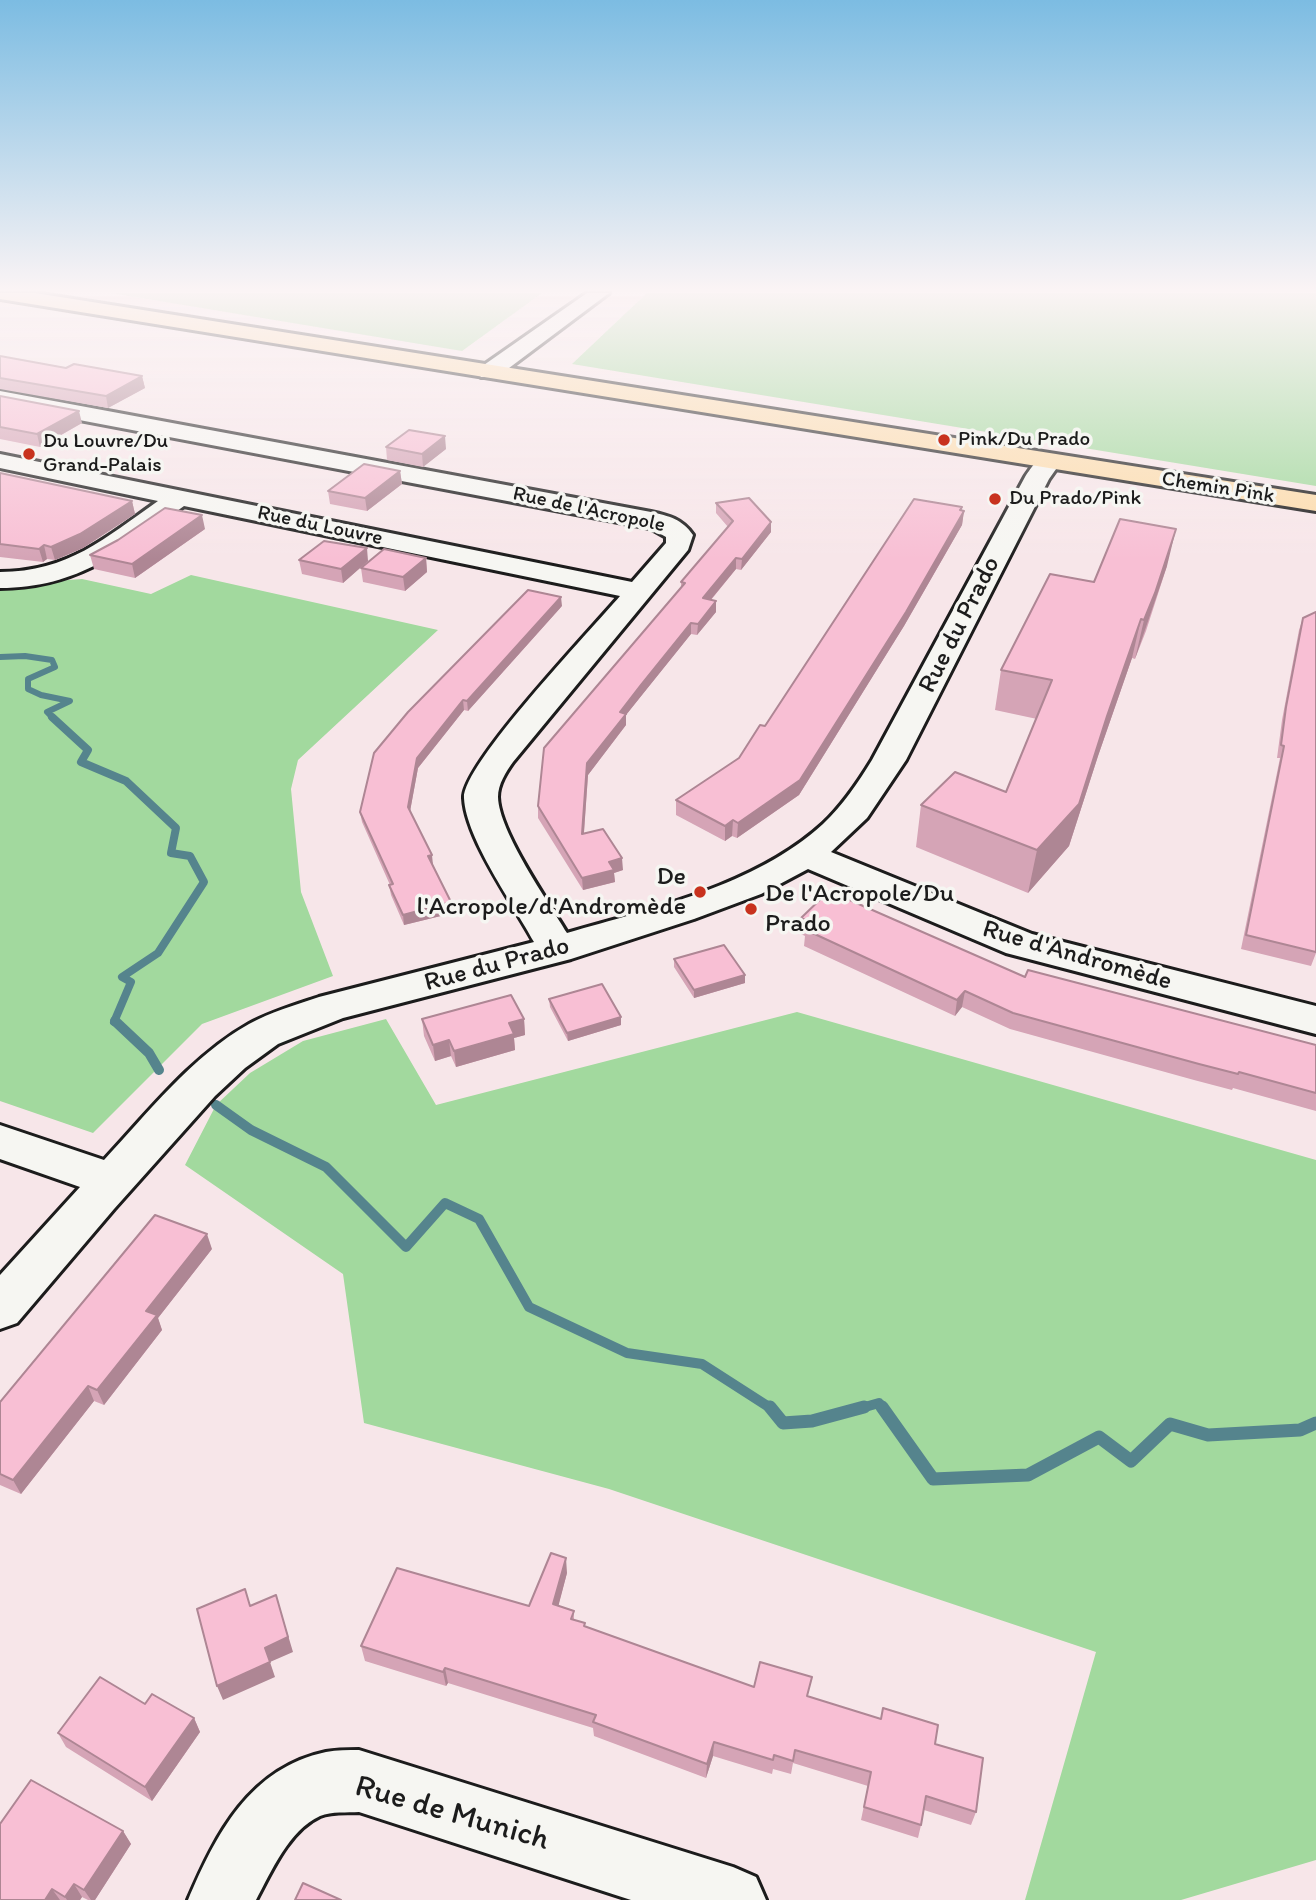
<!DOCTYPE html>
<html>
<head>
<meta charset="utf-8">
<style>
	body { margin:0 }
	canvas { display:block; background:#f7e6e9 }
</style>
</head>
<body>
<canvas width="1316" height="1900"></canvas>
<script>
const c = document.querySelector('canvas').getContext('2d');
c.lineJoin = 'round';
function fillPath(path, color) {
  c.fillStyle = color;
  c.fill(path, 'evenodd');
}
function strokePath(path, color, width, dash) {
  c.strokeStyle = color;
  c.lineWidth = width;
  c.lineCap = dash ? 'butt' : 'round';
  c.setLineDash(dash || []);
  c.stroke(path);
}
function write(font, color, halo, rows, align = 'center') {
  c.font = font + ' Itim,sans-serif';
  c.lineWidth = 7;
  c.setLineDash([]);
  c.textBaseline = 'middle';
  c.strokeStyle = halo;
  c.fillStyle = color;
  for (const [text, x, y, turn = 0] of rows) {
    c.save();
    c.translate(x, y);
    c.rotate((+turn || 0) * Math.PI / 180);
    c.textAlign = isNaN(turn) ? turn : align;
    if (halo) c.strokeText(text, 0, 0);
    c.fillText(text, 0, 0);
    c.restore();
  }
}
fillPath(new Path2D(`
	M 111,293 L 542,293 L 462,351 Z
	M 647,293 L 1316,293 L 1316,486 L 572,364 Z
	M 191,575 L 438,630 L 298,760 L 291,789 L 301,892 L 333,976 L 202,1024 L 93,1133 L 0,1101 L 0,585 L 82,579 L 151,594 Z
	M 797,1012 L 1316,1160 L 1316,1860 L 1181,1900 L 1025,1900 L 1096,1652 L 609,1489 L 364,1423 L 343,1274 L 185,1165 L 216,1105 L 250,1073 L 303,1041 L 386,1019 L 436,1105 Z`), '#a2d99e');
strokePath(new Path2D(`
	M 0,657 L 25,656 L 52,660 L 55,667 L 28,679 L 28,689 L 41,695 L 70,701 L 47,712 L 54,719`), '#55848d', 6);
strokePath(new Path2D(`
	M 52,717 L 88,750 L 81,762 L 126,781 L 176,828 L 171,853 L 190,856 L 204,882 L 158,953 L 122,977 L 131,982 L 114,1022`), '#55848d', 8);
strokePath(new Path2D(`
	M 115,1021 L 149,1053 L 159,1070
	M 216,1105 L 251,1130 L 326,1167 L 406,1247 L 445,1203 L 479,1219 L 529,1307 L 627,1353 L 702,1364 L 772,1409
	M 858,1409 L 879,1403 L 883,1409`), '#55848d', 10);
strokePath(new Path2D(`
	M 770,1407 L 783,1423 L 812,1421 L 864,1407
	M 882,1407 L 933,1479 L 1028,1475 L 1099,1437 L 1131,1461 L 1170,1424 L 1208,1435 L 1300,1430 L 1316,1423`), '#55848d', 13);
const minor = new Path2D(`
	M 587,293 L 609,293 L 497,377 L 481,377 L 478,372 L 481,367 Z
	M 0,391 L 651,512 C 669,516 682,519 693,535 L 688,550 L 513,762 C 506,772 498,784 498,797 C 499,832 548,901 567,933 C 653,908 755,886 823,824 C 843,805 858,783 872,760 L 1025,477 C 1034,464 1040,452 1058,457 L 1061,462 L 1049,479 L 906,760 L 867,818 L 831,852 L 1032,934 L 1316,1006 L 1316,1034 L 1006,953 L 808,869 L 761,894 L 694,919 L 571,959 L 343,1018 L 278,1044 L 245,1068 L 215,1096 L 114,1209 L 17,1323 L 0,1329 L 0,1275 L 80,1187 L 0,1159 L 0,1125 L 104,1160 C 148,1113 192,1056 249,1024 C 271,1012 295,1005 319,997 L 534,942 C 514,905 466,839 464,798 C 462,765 592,629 620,596 L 184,506 C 124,550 78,588 0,588 L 0,572 C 68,572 105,538 158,501 L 0,468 L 0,454 L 632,582 L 666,543 L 666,537 L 650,528 L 0,405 Z
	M 359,1750 L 733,1867 L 756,1877 L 766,1900 L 631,1900 L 359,1812 C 347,1813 332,1811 320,1816 C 289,1830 271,1872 256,1900 L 188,1900 C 216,1834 250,1768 326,1752 C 337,1750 348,1750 359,1750 Z`);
const major = new Path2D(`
	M 0,293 L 35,293 L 1316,495 L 1316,511 L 0,299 Z`);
strokePath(minor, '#1c1c1c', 6);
strokePath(major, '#1c1c1c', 6);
fillPath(minor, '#f6f6f2');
fillPath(major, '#fcdcac');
fillPath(new Path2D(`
	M 0,356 L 66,368 L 142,376 L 145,388 L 108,408 L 0,389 Z
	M 0,396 L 82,423 L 40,447 L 0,439 Z
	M 386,447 L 446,449 L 423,467 L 387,460 Z
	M 400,471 L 402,484 L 367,511 L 330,504 L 328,491 Z
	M 0,473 L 132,501 L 135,514 L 83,548 L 55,560 L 47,559 L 43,562 L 0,557 Z
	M 716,503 L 771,532 L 741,570 L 736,569 L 711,600 L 716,612 L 697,635 L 691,634 L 641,696 L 626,715 L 626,725 L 588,775 L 584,833 L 623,870 L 614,873 L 615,882 L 583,890 L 538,818 L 538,806 L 681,587 L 681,582 L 728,527 L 716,513 Z
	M 964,511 L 962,525 L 904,626 L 799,795 L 737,838 L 732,836 L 725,841 L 676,815 L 676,800 L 739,758 L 765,726 Z
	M 205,529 L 135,578 L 94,569 L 90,555 Z
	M 426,558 L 427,572 L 405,591 L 363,582 L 361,568 Z
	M 299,560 L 368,561 L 343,583 L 302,574 Z
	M 1167,566 L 1146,631 L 1135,659 L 1132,658 L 1098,756 L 1069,846 L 1028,893 L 916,847 L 921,805 L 1006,792 L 1037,719 L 995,710 L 1001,670 L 1094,582 Z
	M 562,606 L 468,711 L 464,710 L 418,768 L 410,811 L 433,865 L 451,902 L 453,913 L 404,925 L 391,895 L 389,885 L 390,885 L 362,822 L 360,812 L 374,753 Z
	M 1303,618 L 1316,953 L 1311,966 L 1241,949 L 1280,758 L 1277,758 L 1282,720 L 1299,630 Z
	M 801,918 L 1025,977 L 1316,1045 L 1316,1111 L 1233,1088 L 1232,1090 L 1194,1080 L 1010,1029 L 962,1007 L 955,1016 L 804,946 L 805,936 L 799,933 Z
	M 674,959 L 745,983 L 694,998 L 674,967 Z
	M 549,999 L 621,1025 L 568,1041 L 550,1007 Z
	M 422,1019 L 524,1019 L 525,1035 L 514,1038 L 515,1050 L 456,1067 L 451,1056 L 435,1061 L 424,1036 Z
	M 212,1249 L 158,1318 L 162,1330 L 104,1405 L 94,1401 L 21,1494 L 0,1485 L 0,1402 Z
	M 567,1573 L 558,1606 L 574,1611 L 574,1620 L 585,1626 L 754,1687 L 808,1696 L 935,1744 L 976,1812 L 971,1825 L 924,1810 L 921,1825 L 918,1838 L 861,1820 L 868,1786 L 793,1763 L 791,1774 L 773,1769 L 772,1774 L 713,1756 L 706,1778 L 594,1736 L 593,1728 L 448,1683 L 446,1686 L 365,1661 L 361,1646 L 529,1606 Z
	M 145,1704 L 194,1718 L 200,1732 L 152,1801 L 66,1747 L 58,1733 Z
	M 123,1831 L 131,1844 L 95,1900 L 88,1900 L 82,1897 L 80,1900 L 0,1900 Z`), '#d5a4b6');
fillPath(new Path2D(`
	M 142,376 L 145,388 L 108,408 L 106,396 Z
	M 79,411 L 82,423 L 40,447 L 37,434 Z
	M 445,436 L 446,449 L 423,467 L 422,454 Z
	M 400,471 L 402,484 L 367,511 L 365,498 Z
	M 132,501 L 135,514 L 83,548 L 55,560 L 51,547 Z
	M 962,507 L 960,518 L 964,511 L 962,525 L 904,626 L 799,795 L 737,838 L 738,823 Z
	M 202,515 L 205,529 L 135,578 L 132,564 Z
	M 771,522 L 771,532 L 741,570 L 742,559 Z
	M 1176,529 L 1167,566 L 1135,659 L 1144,620 Z
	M 44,545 L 47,559 L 43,562 L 39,549 Z
	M 367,548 L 368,561 L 343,583 L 341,569 Z
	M 426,558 L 427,572 L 405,591 L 403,577 Z
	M 736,558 L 736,569 L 703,609 L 703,598 Z
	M 561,597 L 562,606 L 468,711 L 467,701 Z
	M 716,601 L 716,612 L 697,635 L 698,624 Z
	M 1141,619 L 1132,658 L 1098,756 L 1069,846 L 1028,893 L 1037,850 L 1107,716 Z
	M 691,623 L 691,634 L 626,715 L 626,725 L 588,775 L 583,845 L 582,834 L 587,763 L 620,712 Z
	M 463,700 L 464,710 L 418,768 L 409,817 L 408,807 L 417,758 Z
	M 733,820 L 732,836 L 725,841 L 725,826 Z
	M 432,855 L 433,865 L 429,866 L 428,856 Z
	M 622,858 L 623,870 L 614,873 L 615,882 L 583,890 L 582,878 L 609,862 Z
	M 451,902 L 453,913 L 404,925 L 403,915 Z
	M 745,975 L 745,983 L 694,998 L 694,990 Z
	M 965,991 L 962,1007 L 955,1016 L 957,1000 Z
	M 621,1017 L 621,1025 L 568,1041 L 567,1033 Z
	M 524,1019 L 525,1035 L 514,1038 L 515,1050 L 456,1067 L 454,1051 L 509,1023 Z
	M 449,1040 L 451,1056 L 435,1061 L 433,1045 Z
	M 207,1234 L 212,1249 L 158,1318 L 162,1330 L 104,1405 L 97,1390 L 146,1311 Z
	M 88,1386 L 94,1401 L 21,1494 L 13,1480 Z
	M 566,1558 L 567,1573 L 555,1619 L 553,1604 Z
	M 276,1595 L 293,1652 L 270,1662 L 275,1677 L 223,1700 L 217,1686 L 265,1648 Z
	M 445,1668 L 448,1683 L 446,1686 L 443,1672 Z
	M 194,1718 L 200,1732 L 152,1801 L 145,1787 Z
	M 714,1742 L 713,1756 L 706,1778 L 707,1764 Z
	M 123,1831 L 131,1844 L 95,1900 L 91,1900 L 84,1890 Z
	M 74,1884 L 82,1897 L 80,1900 L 67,1900 L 65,1897 Z
	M 52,1889 L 60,1900 L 45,1900 Z`), '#ae8694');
const building = new Path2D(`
	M 0,356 L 66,368 L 74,364 L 142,376 L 106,396 L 0,378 Z
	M 0,396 L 79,411 L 37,434 L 0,427 Z
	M 409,430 L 445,436 L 422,454 L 386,447 Z
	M 364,464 L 400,471 L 365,498 L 328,491 Z
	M 0,473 L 132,501 L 80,534 L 51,547 L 44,545 L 39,549 L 0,544 Z
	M 749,498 L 771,522 L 742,559 L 736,558 L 703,598 L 716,601 L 698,624 L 691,623 L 641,685 L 620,712 L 626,714 L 587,763 L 582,834 L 603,829 L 622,858 L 609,862 L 614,870 L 582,878 L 538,806 L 544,748 L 685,583 L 681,582 L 733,521 L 716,503 Z
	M 914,499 L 962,507 L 960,510 L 964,511 L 906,612 L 800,780 L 738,823 L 733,820 L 725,826 L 676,800 L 739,758 L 760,725 L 765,726 Z
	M 165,508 L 202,515 L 132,564 L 90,555 L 118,540 Z
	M 1120,519 L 1176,529 L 1155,593 L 1144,620 L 1141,619 L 1107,716 L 1079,804 L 1037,850 L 921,805 L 955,772 L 1006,792 L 1052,680 L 1001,670 L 1050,574 L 1094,582 Z
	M 324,541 L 367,548 L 341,569 L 299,560 Z
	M 384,549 L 426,558 L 403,577 L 361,568 Z
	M 528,590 L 561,597 L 467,701 L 463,700 L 417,758 L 408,807 L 432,855 L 428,856 L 451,902 L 403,915 L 389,885 L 393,884 L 360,812 L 374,753 L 408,712 Z
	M 1316,612 L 1316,952 L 1246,935 L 1284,746 L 1281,745 L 1286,707 L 1303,618 Z
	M 829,891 L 1025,977 L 1028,970 L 1316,1045 L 1316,1093 L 1239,1072 L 1238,1074 L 1199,1064 L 1013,1013 L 965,991 L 957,1000 L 806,930 L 813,923 L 801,918 Z
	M 724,945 L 745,975 L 694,990 L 674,959 Z
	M 602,984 L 621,1017 L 567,1033 L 549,999 Z
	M 511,995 L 524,1019 L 509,1023 L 514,1034 L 454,1051 L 449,1040 L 433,1045 L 422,1019 Z
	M 155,1215 L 207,1234 L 146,1311 L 157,1315 L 97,1390 L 88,1386 L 13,1480 L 0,1474 L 0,1402 Z
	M 551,1553 L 566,1558 L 553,1604 L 574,1611 L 571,1619 L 585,1623 L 584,1626 L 754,1687 L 760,1662 L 812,1677 L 807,1696 L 881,1719 L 883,1708 L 938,1725 L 935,1744 L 983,1758 L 976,1812 L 926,1796 L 921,1825 L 864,1807 L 871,1772 L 795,1750 L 793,1761 L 774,1755 L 773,1760 L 714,1742 L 707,1764 L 593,1722 L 596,1715 L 445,1668 L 443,1672 L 361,1646 L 397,1568 L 529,1606 Z
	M 245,1589 L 250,1606 L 276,1595 L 288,1637 L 265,1648 L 270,1662 L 217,1686 L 197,1609 Z
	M 100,1677 L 145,1704 L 152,1694 L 194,1718 L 145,1787 L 58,1733 Z
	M 31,1780 L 123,1831 L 84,1890 L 74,1884 L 65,1897 L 52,1889 L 45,1900 L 0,1900 L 0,1824 Z
	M 303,1883 L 341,1900 L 295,1900 Z`);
fillPath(building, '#f8bfd4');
strokePath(building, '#ae8694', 2);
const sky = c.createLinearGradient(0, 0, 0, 559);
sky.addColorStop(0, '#7cbce2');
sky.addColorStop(0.52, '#fbf4f5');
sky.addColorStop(1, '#fbf4f500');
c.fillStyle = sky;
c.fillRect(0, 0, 1316, 559);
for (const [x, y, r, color] of [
	[944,440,7,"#c8321e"],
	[29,454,7,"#c8321e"],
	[995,499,7,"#c8321e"],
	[700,892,7,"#c8321e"],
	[751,909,7,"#c8321e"]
]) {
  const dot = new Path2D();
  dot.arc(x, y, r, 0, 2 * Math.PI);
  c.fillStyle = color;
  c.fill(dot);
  strokePath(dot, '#f6f6f2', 2.5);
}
write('21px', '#1c1c1c', '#f6f6f2', [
	["Pink/Du Prado",958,440],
	["Du Louvre/Du",43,442],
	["Grand-Palais",43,466],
	["Du Prado/Pink",1009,499]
], 'left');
write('21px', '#1c1c1c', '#f6f6f2', [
	["Chemin Pink",1218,488,9],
	["Rue de l'Acropole",589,510,12],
	["Rue du Louvre",320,526,12]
]);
write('26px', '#1c1c1c', '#f6f6f2', [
	["Rue du Prado",960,625,-63],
	["Rue d'Andromède",1077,956,16],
	["Rue du Prado",497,965,-15]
]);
write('26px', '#1c1c1c', '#f6f6f2', [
	["De",686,877],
	["l'Acropole/d'Andromède",686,907],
	["De l'Acropole/Du",765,894,"left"],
	["Prado",765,924,"left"]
], 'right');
write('32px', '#1c1c1c', '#f6f6f2', [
	["Rue de Munich",452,1814,16]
]);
</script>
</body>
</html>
